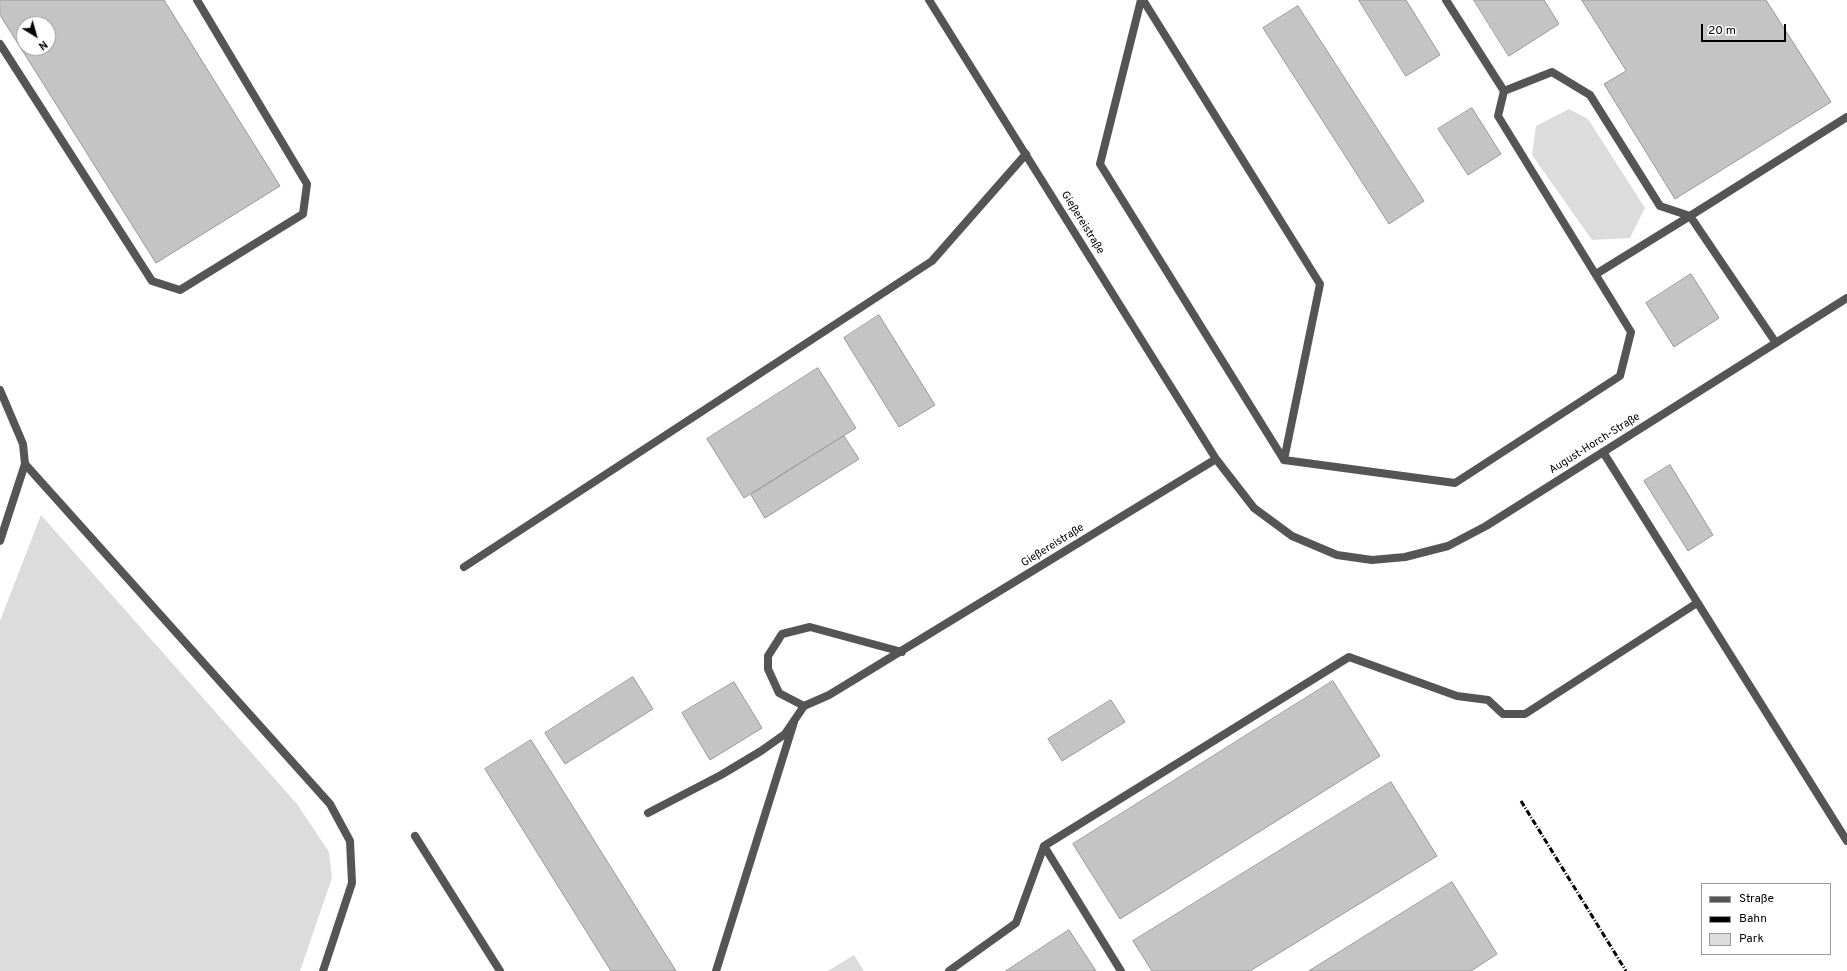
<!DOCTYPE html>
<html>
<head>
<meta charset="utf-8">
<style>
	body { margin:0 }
	#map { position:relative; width:1847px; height:971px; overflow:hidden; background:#fff; font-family:Overpass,sans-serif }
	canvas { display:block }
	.legend { position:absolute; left:1701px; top:883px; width:130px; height:72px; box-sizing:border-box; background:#fff; border:1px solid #999; margin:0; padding:5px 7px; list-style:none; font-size:12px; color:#000 }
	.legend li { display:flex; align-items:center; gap:8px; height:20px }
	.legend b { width:20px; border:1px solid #999 }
	.north { position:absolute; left:16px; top:16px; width:40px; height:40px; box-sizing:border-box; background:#fff; border:1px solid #999; border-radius:50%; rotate:143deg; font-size:11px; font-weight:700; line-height:16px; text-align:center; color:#000 }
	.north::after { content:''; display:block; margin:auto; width:14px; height:18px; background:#000; clip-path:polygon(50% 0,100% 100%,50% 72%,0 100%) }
	.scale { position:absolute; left:1701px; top:24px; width:85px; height:18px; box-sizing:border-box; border:2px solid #000; border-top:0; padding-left:5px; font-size:12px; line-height:14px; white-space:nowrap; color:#000; -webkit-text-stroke:3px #fff; paint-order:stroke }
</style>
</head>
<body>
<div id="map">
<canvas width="1847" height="971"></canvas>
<ul class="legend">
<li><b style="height:5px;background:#555"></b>Straße</li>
<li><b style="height:5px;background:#000"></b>Bahn</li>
<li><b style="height:11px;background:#dcdcdc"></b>Park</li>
</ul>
<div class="north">N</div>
<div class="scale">20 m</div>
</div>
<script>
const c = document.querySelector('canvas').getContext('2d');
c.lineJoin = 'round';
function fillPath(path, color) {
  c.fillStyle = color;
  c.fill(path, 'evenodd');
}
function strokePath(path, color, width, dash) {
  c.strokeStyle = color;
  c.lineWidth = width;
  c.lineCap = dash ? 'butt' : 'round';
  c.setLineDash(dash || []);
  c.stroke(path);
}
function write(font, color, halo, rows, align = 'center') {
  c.font = font + ' Overpass,sans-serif';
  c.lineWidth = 3;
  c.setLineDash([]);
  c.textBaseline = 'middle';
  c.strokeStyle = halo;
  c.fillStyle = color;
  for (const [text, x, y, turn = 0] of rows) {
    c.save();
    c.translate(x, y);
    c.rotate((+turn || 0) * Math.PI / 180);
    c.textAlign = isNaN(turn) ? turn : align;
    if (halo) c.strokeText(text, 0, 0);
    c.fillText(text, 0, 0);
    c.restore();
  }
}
fillPath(new Path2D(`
	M 1569,109 L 1588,119 L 1645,208 L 1630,238 L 1592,240 L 1532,155 L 1536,126 Z
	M 41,515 L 297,804 L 329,852 L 332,878 L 300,971 L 0,971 L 0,621 Z
	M 854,955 L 864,971 L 828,971 Z`), '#dcdcdc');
const building = new Path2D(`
	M 0,0 L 164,0 L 280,186 L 156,263 L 0,15 ZM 24,24 L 48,24 L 48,48 L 24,48 Z
	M 1359,0 L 1406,0 L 1440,55 L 1406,76 Z
	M 1474,0 L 1544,0 L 1559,24 L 1509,56 Z
	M 1582,0 L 1766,0 L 1831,102 L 1675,199 L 1604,84 L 1626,71 Z
	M 1298,6 L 1424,201 L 1389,224 L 1263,28 Z
	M 1472,108 L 1501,154 L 1468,175 L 1438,129 Z
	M 1691,274 L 1719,318 L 1674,347 L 1646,303 Z
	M 879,315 L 935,405 L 899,427 L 844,338 Z
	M 818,368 L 856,428 L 744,498 L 707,439 Z
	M 844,436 L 859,459 L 765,518 L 751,495 Z
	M 1670,465 L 1713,535 L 1688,551 L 1644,481 Z
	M 633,677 L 653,709 L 565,764 L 545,733 Z
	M 1333,681 L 1380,756 L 1120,919 L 1073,844 Z
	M 734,682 L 762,728 L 710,760 L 682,713 Z
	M 1111,700 L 1125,722 L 1062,761 L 1048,739 Z
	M 531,740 L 676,971 L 611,971 L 485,769 Z
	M 1391,782 L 1437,856 L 1250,971 L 1152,971 L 1133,941 Z
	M 1452,882 L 1497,954 L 1471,971 L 1309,971 Z
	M 1069,930 L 1096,971 L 1006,971 Z`);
fillPath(building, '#c4c4c4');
strokePath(building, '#999', 1);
strokePath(new Path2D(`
	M 1141,0 L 1100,164 L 1284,460
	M 1143,0 L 1320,284 L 1284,460 L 1455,483 L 1620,376 L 1631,332 L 1498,116 L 1504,91 L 1446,0
	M 0,44 L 152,281 L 180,290 L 303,214 L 307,184 L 197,0
	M 1504,91 L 1552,72 L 1590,95 L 1660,206 L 1690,216
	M 1596,274 L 1690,216
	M 1776,343 L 1690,216 L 1847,117
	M 1603,452 L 1847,841
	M 25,464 L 330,804 L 350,841 L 352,883 L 323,971
	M 464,567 L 932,261 L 1026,154
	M 648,813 L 721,775 L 761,751 L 785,734 L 804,706
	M 415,836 L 500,971
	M 1044,846 L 1121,971
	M 716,971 L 794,722
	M 949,971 L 1016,923 L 1044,846 L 1349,657 L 1457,696 L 1488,700 L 1503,714 L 1525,714 L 1697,603`), '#555', 8);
strokePath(new Path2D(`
	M 929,0 L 1216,459 L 1254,508 L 1292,536 L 1337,555 L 1372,560 L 1405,557 L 1448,546 L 1486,526 L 1847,298
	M 0,390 L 23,444 L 25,464 L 0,541
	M 902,652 L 810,627 L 782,634 L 768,656 L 768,669 L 779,693 L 804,706 L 829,695 L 1216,459`), '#555', 8);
strokePath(new Path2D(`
	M 1521,801 L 1626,971`), '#000', 3, [6, 2, 1, 2]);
write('11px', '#000', '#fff', [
	["Gießereistraße",1082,223,58],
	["August-Horch-Straße",1595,444,-32],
	["Gießereistraße",1053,546,-32]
]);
</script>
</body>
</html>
